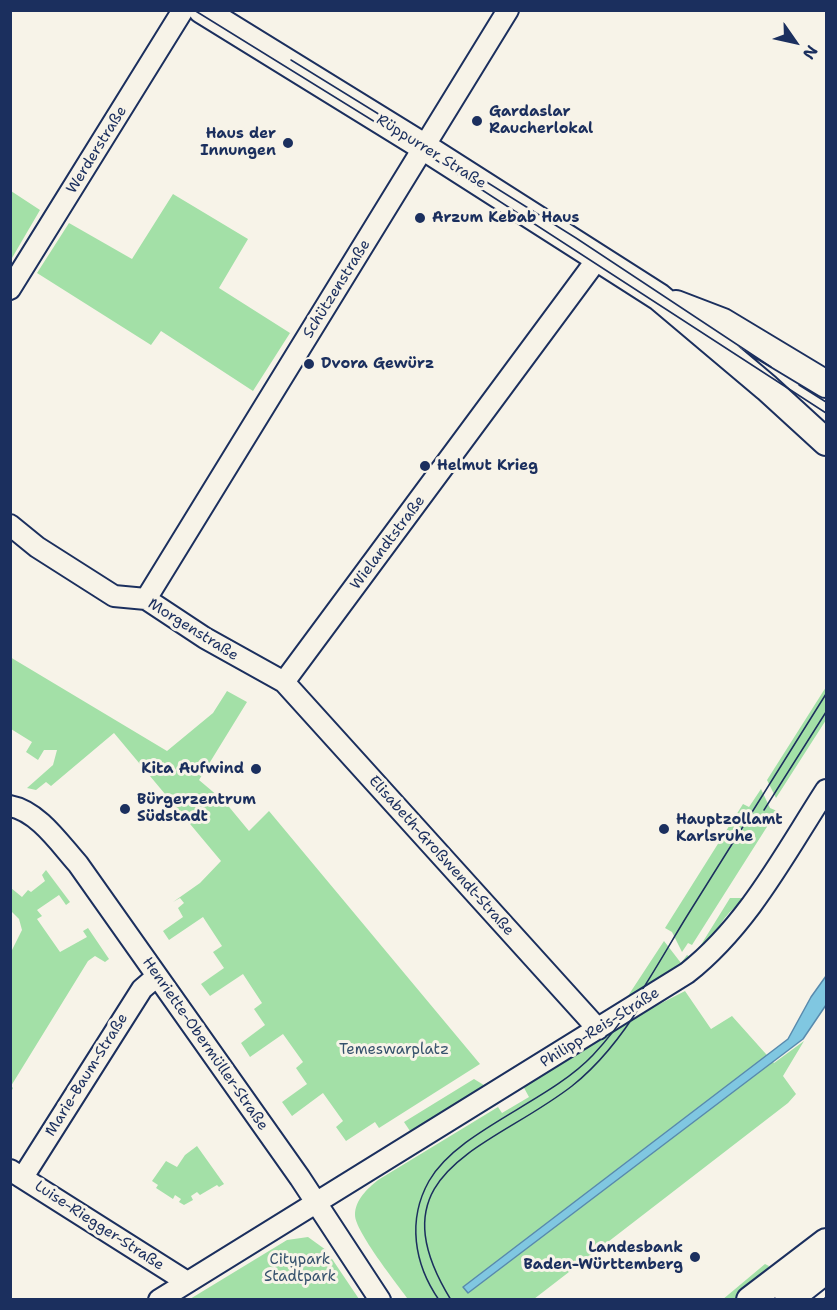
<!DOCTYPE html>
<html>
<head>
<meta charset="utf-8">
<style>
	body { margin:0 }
	#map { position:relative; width:837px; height:1310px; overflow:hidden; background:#f7f3e8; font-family:"Shantell Sans",sans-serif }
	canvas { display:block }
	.frame { position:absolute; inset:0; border:12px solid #1b2f5e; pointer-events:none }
	.north { position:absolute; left:765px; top:12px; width:60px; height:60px; -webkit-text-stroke:4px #f7f3e8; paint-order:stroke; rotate:124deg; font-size:16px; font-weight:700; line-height:24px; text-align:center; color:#1b2f5e }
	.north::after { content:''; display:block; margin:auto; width:21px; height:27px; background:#1b2f5e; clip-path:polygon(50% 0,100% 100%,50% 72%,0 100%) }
</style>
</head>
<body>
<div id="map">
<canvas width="837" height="1310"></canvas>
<div class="frame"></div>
<div class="north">N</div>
</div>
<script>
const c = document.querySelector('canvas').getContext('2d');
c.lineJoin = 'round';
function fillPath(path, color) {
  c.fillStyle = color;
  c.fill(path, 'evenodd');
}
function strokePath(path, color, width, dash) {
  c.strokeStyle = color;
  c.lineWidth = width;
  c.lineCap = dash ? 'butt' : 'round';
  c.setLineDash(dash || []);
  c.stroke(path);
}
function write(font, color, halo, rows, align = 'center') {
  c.font = font + ' "Shantell Sans",sans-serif';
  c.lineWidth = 6;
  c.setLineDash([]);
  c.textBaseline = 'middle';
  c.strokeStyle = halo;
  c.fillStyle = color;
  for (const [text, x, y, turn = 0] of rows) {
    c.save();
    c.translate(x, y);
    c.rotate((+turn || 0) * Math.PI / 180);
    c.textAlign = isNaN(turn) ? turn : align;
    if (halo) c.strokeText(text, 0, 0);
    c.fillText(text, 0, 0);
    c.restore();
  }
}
fillPath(new Path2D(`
	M 11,191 L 40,210 L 12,258 L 10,257 Z
	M 173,194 L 248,239 L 219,288 L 290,333 L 253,391 L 161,331 L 151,345 L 37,273 L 69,223 L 132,259 Z
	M 10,657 L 167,751 L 213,713 L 227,691 L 247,702 L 199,780 L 225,802 L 249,831 L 269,811 L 480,1064 L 379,1128 L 375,1122 L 346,1141 L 336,1127 L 343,1121 L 323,1093 L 292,1116 L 282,1102 L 307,1084 L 296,1068 L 303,1062 L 283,1034 L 250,1057 L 241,1043 L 265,1025 L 254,1009 L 262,1003 L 243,974 L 210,996 L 201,984 L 224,968 L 213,952 L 222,946 L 203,917 L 169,940 L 163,931 L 183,917 L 178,908 L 184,903 L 180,898 L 173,902 L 200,883 L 221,861 L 114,733 L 51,786 L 46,782 L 36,790 L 27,788 L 53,765 L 57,750 L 44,750 L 38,760 L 26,752 L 32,742 L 11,729 Z
	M 826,687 L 826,720 L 776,798 L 767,780 Z
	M 761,789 L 770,808 L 777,811 L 692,945 L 688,943 L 682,952 L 672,932 L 665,928 L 743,804 L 749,807 Z
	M 46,870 L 70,902 L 66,905 L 59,895 L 37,910 L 42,916 L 37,919 L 60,952 L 87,937 L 83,931 L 88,928 L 109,959 L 105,962 L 95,956 L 88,961 L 11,1086 L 13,1088 L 11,1092 L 11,952 L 22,930 L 19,919 L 11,911 L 11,888 L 22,897 L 28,890 L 31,892 L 45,881 L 42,875 Z
	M 730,898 L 747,898 L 745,902 C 734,904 717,925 716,936 L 701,951 L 699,948 Z
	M 664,941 L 681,963 L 687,955 L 692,958 L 624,1002 Z
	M 685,991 L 711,1029 L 732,1016 L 774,1063 L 804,1041 L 783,1076 L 796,1094 L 788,1103 L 534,1299 L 408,1299 C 397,1284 355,1231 355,1215 C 355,1200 367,1189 378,1180 L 498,1107 L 502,1113 L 529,1097 L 523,1086 L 644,1012 Z
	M 474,1079 L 487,1087 L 412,1134 L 404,1122 Z
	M 197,1146 L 224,1184 L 219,1187 L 217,1185 L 200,1195 L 197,1192 L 191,1196 L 193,1200 L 184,1205 L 179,1202 L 181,1199 L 175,1195 L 173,1199 L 156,1188 L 158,1185 L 152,1181 L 166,1161 L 177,1167 L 185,1155 Z
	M 308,1237 L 326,1250 L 359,1299 L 190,1299 L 287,1240 Z
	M 765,1264 L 769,1266 L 762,1279 L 739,1299 L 722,1300 Z`), '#a3e0a7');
const water = new Path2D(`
	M 826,976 L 826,1005 L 803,1039 L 468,1293 L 463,1287 L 788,1039 L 811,997 Z`);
fillPath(water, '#80c7e1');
strokePath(water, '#588aad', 1.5);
const minor = new Path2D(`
	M 10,289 L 183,10
	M 10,525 L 37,547 L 114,596 L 146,599 L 205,638 L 284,682 L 598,1029
	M 146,599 L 508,10
	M 284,682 L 598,258
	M 10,806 C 38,811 60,844 78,864 L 300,1178 L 380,1300
	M 10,1170 L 187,1282
	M 23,1177 L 142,989 L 156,977
	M 159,1300 L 687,973 C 748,925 784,855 826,790`);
const major = new Path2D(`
	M 202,10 L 424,147 L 659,297 L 767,388 L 826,442
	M 676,304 L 723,322 L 826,384
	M 750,1300 L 826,1242
	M 788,1300 L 826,1270`);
strokePath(minor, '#1b2f5e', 24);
strokePath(major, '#1b2f5e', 30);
strokePath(minor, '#f7f3e8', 20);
strokePath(major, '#f7f3e8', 26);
strokePath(new Path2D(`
	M 194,10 L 422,151 L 826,413
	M 291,60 L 398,126
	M 461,166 L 576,238 L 771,367
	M 799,385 L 826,402
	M 764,810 L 826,712
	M 439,1300 C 414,1264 407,1220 429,1181 C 458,1130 549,1102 593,1055 C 631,1015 658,963 687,916 C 733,842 780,768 826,694
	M 451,1300 C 371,1170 491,1149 572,1086 C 601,1063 623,1034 642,1003
	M 823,1300 L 826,1297`), '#1b2f5e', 1.5);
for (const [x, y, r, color] of [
	[477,121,6,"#1b2f5e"],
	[288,143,6,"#1b2f5e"],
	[420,218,6,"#1b2f5e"],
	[309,364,6,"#1b2f5e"],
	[425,466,6,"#1b2f5e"],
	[256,769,6,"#1b2f5e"],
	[125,809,6,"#1b2f5e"],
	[664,829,6,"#1b2f5e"],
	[695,1257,6,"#1b2f5e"]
]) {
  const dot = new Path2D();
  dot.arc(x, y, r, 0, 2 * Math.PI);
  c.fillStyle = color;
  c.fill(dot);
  strokePath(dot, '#f7f3e8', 2);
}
write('bold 15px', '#1b2f5e', '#f7f3e8', [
	["Gardaslar",489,112],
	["Raucherlokal",489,129],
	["Haus der",276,134,"right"],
	["Innungen",276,151,"right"],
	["Arzum Kebab Haus",432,218],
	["Dvora Gewürz",321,364],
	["Helmut Krieg",437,466],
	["Kita Aufwind",244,769,"right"],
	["Bürgerzentrum",137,800],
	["Südstadt",137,817],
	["Hauptzollamt",676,820],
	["Karlsruhe",676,837],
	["Landesbank",683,1248,"right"],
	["Baden-Württemberg",683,1265,"right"]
], 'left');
write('15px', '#1b2f5e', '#f7f3e8', [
	["Werderstraße",97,150,-58],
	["Rüppurrer Straße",431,152,32],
	["Schützenstraße",337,289,-58],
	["Wielandtstraße",388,543,-53],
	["Morgenstraße",193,630,32],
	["Elisabeth-Großwendt-Straße",441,856,48],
	["Philipp-Reis-Straße",600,1028,-32],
	["Henriette-Obermüller-Straße",205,1044,55],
	["Marie-Baum-Straße",87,1075,-58],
	["Luise-Riegger-Straße",99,1226,33]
]);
write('15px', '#36526d', '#f7f3e8', [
	["Temeswarplatz",394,1050],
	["Citypark",300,1260],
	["Stadtpark",300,1277]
]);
</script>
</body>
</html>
